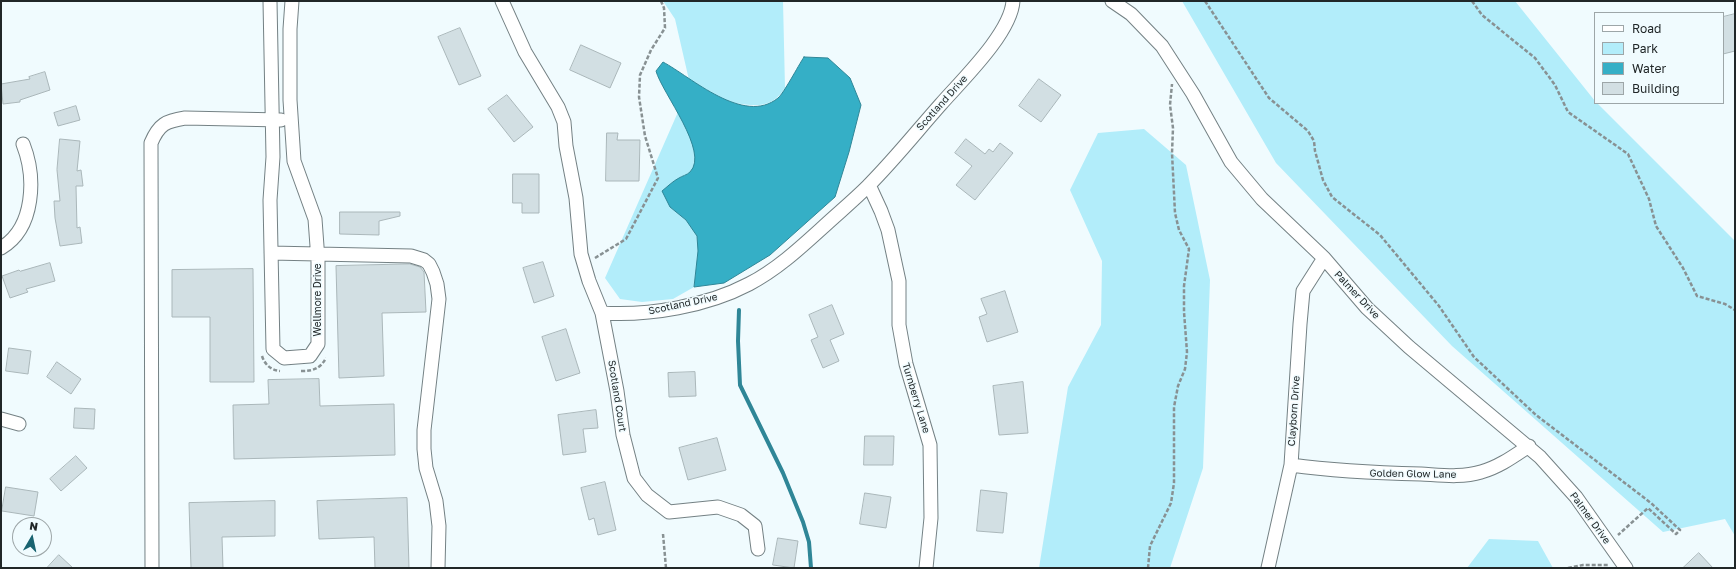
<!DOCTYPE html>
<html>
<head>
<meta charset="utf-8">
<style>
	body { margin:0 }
	#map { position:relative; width:1736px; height:569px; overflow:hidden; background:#f0fbfe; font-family:"Golos Text",sans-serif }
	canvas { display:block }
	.frame { position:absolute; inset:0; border:2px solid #212728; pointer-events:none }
	.legend { position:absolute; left:1594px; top:12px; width:130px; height:92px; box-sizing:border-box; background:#f0fbfe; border:1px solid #9da6a8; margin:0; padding:5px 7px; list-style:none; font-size:12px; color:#212728 }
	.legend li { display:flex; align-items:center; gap:8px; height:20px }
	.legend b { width:20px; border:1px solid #9da6a8 }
	.north { position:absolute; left:12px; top:517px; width:40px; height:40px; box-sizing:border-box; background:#f0fbfe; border:1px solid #9da6a8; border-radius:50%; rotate:9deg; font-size:11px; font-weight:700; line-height:16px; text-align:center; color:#212728 }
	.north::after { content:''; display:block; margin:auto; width:14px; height:18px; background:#196370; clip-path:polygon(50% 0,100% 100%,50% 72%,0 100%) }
</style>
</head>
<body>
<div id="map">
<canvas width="1736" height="569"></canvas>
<div class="frame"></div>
<ul class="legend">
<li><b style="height:5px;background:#fff"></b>Road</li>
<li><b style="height:11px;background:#b2edfa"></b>Park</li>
<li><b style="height:11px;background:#35afc6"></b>Water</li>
<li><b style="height:11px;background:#d2dfe3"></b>Building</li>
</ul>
<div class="north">N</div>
</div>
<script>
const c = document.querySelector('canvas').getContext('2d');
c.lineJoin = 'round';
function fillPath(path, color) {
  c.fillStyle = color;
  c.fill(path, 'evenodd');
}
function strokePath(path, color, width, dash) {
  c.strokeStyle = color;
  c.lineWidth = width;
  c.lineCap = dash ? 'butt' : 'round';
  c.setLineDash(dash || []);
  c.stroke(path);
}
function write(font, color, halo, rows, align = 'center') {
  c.font = font + ' "Golos Text",sans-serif';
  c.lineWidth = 3;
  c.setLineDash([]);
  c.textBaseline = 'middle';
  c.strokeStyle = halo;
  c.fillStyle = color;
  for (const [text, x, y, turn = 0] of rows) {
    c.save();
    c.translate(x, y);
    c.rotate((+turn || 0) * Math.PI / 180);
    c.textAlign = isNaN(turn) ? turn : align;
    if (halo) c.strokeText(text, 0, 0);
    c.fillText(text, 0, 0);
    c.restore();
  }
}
fillPath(new Path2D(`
	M 663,1 L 783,1 L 785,88 C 771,109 757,106 734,103 L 694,152 C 696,168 693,172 679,178 L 670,207 C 680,215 694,224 697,237 C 701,249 695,273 694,287 L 673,299 L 642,302 L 620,299 L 605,278 L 678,112 L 689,80 L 675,19 Z
	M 1182,1 L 1515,1 L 1595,101 L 1595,103 L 1597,103 L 1735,241 L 1735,536 L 1725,519 L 1663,532 L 1452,346 L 1276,163 Z
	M 1144,129 L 1186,165 L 1210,280 L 1203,468 L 1170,568 L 1039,568 L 1068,387 L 1101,325 L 1102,261 L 1070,190 L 1098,133 Z
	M 1489,539 L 1538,541 L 1553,568 L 1467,568 Z`), '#b2edfa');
const water = new Path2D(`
	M 804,57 L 828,58 L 850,78 L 861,105 L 849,152 L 835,197 L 770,255 L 724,283 L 694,287 L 698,251 L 697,236 L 686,220 L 670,207 L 662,191 C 667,187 673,181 679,178 C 682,176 687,175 690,172 C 710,152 662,93 656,71 L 663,62 C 691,77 744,126 778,98 C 784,93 798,66 804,57 Z`);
fillPath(water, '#35afc6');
strokePath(water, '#2f8697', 1);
strokePath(new Path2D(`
	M 739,310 L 738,341 L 740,385 L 783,473 L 803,522 L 809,542 L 811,568`), '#2f8697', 4);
const building = new Path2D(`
	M 1735,14 L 1735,51 L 1723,54 L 1723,17 Z
	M 460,28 L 481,76 L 459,85 L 438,37 Z
	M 581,45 L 621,63 L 610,88 L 570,70 Z
	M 45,72 L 50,90 L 20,100 L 20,102 L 3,104 L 1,84 L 30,79 L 29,77 Z
	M 1039,79 L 1061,95 L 1041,122 L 1019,106 Z
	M 507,95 L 533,127 L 514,142 L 488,109 Z
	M 76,106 L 80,120 L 58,126 L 54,113 Z
	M 607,133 L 618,133 L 617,140 L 640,140 L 639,181 L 606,181 Z
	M 60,139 L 80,141 L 77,171 L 81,170 L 83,186 L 76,186 L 77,228 L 80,227 L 82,243 L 60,246 L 55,218 L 54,201 L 60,201 L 57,170 Z
	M 966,139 L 985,154 L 989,149 L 993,152 L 1000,143 L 1013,153 L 975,200 L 956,185 L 972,166 L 955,153 Z
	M 513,174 L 539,174 L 539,213 L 522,213 L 522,203 L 513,203 Z
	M 340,212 L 400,212 L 400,216 L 379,221 L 379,235 L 340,234 Z
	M 543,262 L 554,296 L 534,303 L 523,268 Z
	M 50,263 L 55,281 L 26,289 L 28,292 L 10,298 L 2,276 L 19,270 L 20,271 Z
	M 410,264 L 420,267 L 424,272 L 426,312 L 382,313 L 384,376 L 339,378 L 336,266 Z
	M 253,269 L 254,382 L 210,382 L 210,317 L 172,317 L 172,270 Z
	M 1005,291 L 1018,332 L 987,342 L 979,317 L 987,314 L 981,299 Z
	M 832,305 L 844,334 L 830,340 L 839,361 L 823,368 L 811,340 L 818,337 L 809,315 Z
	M 566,329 L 580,373 L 556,381 L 542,337 Z
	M 9,348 L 31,351 L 28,374 L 6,371 Z
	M 57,362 L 81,379 L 71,394 L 47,377 Z
	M 695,372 L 696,396 L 669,397 L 668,373 Z
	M 319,379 L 320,406 L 394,404 L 395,455 L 234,459 L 233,405 L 269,404 L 268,380 Z
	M 1023,382 L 1028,433 L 999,435 L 993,386 Z
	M 75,408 L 95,409 L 94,429 L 74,428 Z
	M 596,410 L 598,428 L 583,429 L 586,452 L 563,455 L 558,415 Z
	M 865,436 L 894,436 L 893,465 L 864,465 Z
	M 717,438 L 726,470 L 688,480 L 679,448 Z
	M 76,456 L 87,468 L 61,491 L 50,479 Z
	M 605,482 L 616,530 L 598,535 L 594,518 L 589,520 L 581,488 Z
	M 6,487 L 38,492 L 34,516 L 2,511 Z
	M 981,490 L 1007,493 L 1003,533 L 977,531 Z
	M 865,493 L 891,497 L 886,528 L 860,524 Z
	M 407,498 L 409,568 L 375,568 L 374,537 L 319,539 L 317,501 Z
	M 275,501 L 275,536 L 222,537 L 223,568 L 191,568 L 189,503 Z
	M 778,538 L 798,541 L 794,568 L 773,565 Z
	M 1699,553 L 1713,568 L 1683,568 Z
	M 59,555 L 73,568 L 47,568 Z`);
fillPath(building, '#d2dfe3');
strokePath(building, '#aab7ba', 1);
const minor = new Path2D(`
	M 270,1 L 273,157 L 270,200 L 273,349 L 284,358 L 310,356 L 318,344 L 318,260 L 315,219 L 294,161 L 290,100 L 290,29 L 292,1
	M 502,1 L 525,52 L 558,107 L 564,122 L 566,146 L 576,198 L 581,254 L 589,281 L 602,313 L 617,391 L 623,435 L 634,478 L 647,495 L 669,512 L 718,507 L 741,515 L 755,526 L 758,549
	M 1112,1 L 1131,14 L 1162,46 L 1193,94 L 1231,162 L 1262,199 L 1324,258 L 1367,308 L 1409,347 L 1540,457 L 1576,497 L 1626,568
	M 869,185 L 881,211 L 888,230 L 899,281 L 899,325 L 906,364 L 930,445 L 931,518 L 926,568
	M 1,248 C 35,228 36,177 23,144
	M 271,253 L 411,256 L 424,260 L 429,264 L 433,272 L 437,284 L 439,299 L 424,430 L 424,449 L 426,468 L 436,501 L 439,526 L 438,568
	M 602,313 C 650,316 707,306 749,284 C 776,270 799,249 821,229 C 837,214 853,201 868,186 C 894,160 917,131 941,104 C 962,80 1011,33 1013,1
	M 1,419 L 19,424
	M 1291,465 C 1334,471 1377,473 1421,474 C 1440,475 1462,478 1481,472 C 1499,467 1514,456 1529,446
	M 152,568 L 151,143 C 159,124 166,121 185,118 L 281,120
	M 1268,568 L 1291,465 L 1300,324 L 1303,291 L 1324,258`);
strokePath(minor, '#748184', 15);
strokePath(new Path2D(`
	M 1205,1 L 1269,98 L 1308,131 L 1314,141 L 1315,151 L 1323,180 L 1332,197 L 1380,235 L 1439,306 L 1474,357 L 1536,415 L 1651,503 L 1680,530 L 1676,534 L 1648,508 L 1618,535
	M 1472,1 L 1482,15 L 1535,58 L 1555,85 L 1568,112 L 1628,154 L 1649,199 L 1656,226 L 1683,268 L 1697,296 L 1725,304 L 1735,310
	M 595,258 L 626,239 L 658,178 L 645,136 L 639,97 L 640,75 L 651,50 L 665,28 L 664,8 L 661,1
	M 262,356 C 265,365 271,370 280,371
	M 301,371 C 313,371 320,369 326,358
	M 663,534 L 666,568
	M 1148,568 L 1150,546 L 1171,503 L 1174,483 L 1174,407 L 1178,386 L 1185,369 L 1187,352 L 1184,312 L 1184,286 L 1189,249 L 1179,230 L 1175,213 L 1172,153 L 1173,128 L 1170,105 L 1172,84
	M 1568,568 L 1583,565 L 1609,565`), '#889193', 2.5, [4, 2]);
strokePath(minor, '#fff', 13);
write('10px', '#212728', '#f0fbfe', [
	["Scotland Drive",942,103,-48],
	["Palmer Drive",1357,295,47],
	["Wellmore Drive",318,300,-90],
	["Scotland Drive",683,304,-12],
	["Scotland Court",617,396,81],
	["Turnberry Lane",916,398,73],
	["Clayborn Drive",1294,411,-86],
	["Golden Glow Lane",1413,474,1],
	["Palmer Drive",1590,518,54]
]);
</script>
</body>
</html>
